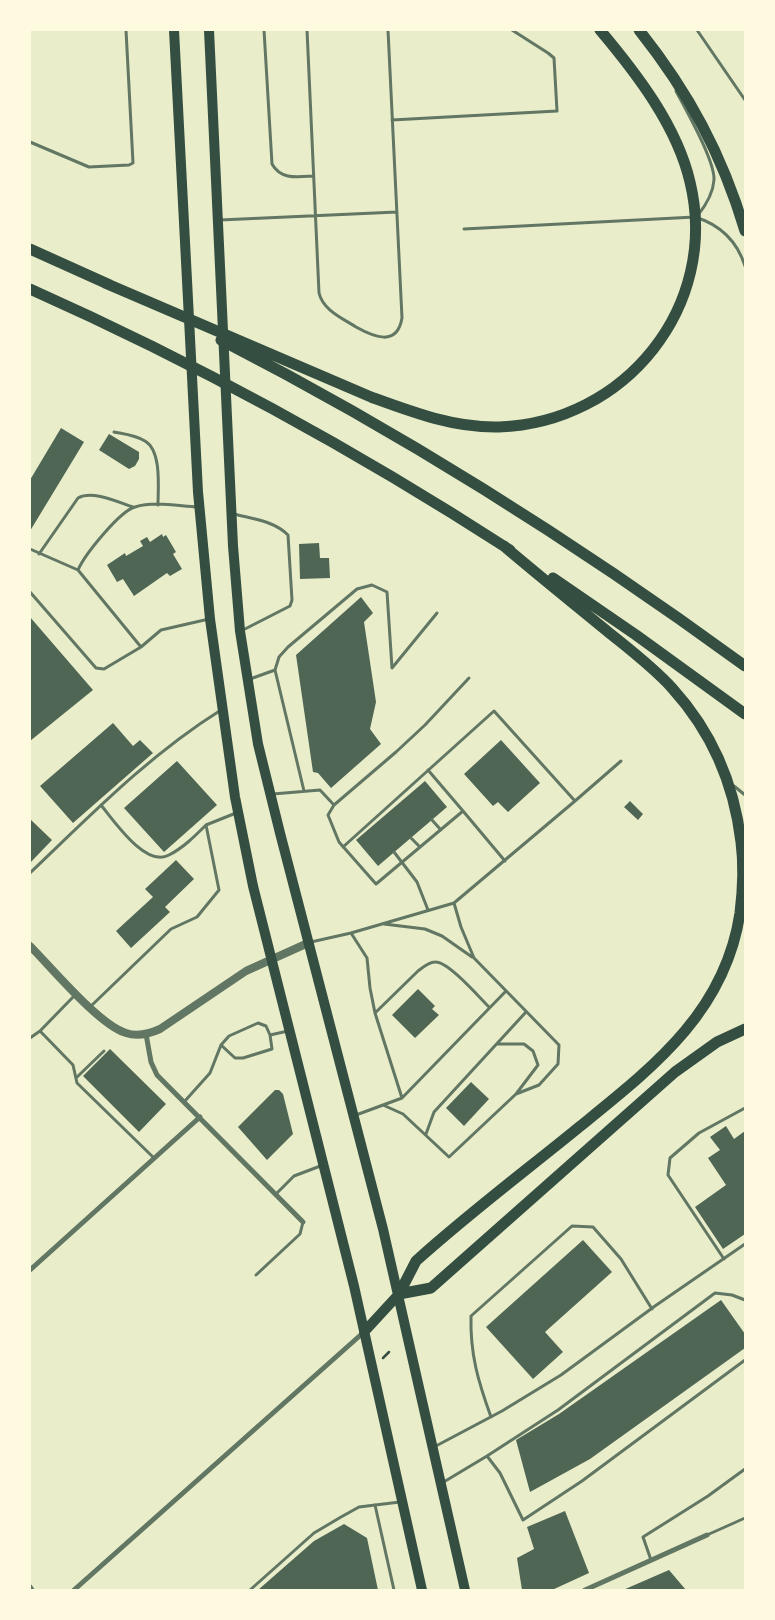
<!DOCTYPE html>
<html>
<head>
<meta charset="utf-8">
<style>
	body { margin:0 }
	#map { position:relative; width:775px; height:1620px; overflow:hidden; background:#e9edc9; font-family:Figtree,sans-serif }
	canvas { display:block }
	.frame { position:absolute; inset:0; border:31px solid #fefae0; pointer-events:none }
</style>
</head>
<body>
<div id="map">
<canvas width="775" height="1620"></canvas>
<div class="frame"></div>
</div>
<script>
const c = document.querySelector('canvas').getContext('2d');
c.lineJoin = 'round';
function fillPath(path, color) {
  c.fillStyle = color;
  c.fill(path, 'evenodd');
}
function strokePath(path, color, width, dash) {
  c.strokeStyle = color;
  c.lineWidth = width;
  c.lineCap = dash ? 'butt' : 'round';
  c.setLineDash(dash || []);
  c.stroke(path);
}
fillPath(new Path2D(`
	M 61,428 L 84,442 L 30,531 L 30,480 Z
	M 109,434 L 139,452 L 139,459 L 135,466 L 129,469 L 99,450 Z
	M 162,534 L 163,537 L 166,535 L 176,552 L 173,554 L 182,569 L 170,576 L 167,573 L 134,596 L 123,579 L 117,582 L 107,565 L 125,553 L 126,556 L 143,546 L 140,541 L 147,537 L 150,542 Z
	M 319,543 L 320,558 L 329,558 L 330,578 L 300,579 L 299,544 Z
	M 361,597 L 373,613 L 364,622 L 376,702 L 370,729 L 381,744 L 331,788 L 318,773 L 313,772 L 296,655 Z
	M 30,617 L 93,690 L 30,741 Z
	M 113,723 L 133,746 L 140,740 L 153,753 L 73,823 L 40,786 Z
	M 501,740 L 540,783 L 508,812 L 498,802 L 493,806 L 464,774 Z
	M 177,761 L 217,805 L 164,852 L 124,808 Z
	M 425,781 L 447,807 L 378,866 L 356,840 Z
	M 630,801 L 643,814 L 638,820 L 624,807 Z
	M 30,819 L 52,840 L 30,863 Z
	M 176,860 L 194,879 L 165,907 L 170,912 L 131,948 L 116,931 L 153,897 L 145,889 Z
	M 418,989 L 435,1006 L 432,1009 L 439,1015 L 415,1038 L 392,1015 Z
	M 110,1049 L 166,1104 L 139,1132 L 83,1076 Z
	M 471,1082 L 489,1099 L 464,1126 L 446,1108 Z
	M 275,1090 L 279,1090 L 283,1094 L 293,1134 L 267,1160 L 238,1127 Z
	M 726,1126 L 734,1139 L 745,1131 L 745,1234 L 723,1249 L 695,1207 L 726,1185 L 708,1158 L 720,1150 L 710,1137 Z
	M 583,1240 L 612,1272 L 545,1332 L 563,1352 L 533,1379 L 486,1327 Z
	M 721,1300 L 745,1334 L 745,1348 L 590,1459 L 530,1492 L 516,1440 L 559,1414 Z
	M 565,1511 L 589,1573 L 552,1590 L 522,1590 L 517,1558 L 534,1549 L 527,1527 Z
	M 344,1524 L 367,1538 L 378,1590 L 258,1590 L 314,1541 Z
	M 669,1570 L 686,1590 L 623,1590 Z`), '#4f6655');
strokePath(new Path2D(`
	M 383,1358 L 389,1352`), '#344e41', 2.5);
strokePath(new Path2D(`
	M 264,30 L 272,164 C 281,180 297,177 313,176
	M 307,30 L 319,293 C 323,310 342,318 356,327 C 374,337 397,347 402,318 L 388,30
	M 697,30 L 745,100
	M 676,91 C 686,110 715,161 714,180 C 713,194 706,205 698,215
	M 392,120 L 557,111 L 554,58 L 548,53 L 512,30
	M 30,142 L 89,167 L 129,165 L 133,163 L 126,30
	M 220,220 L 397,212
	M 464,229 L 695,217 C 721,225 737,241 745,266
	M 114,432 C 124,434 135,435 145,441 C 162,451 158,488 158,505
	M 198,507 C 178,506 154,501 135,507 C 120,511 85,554 78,570 L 141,647 L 161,630 L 209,619
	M 234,514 C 253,519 274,521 288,535 L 292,600 L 290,606 L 243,630
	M 30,549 L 78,570
	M 39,554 L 78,498 C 93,490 117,502 133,507
	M 30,592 L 96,668 L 104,669 L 141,647
	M 275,670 L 279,657 L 288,647 L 357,589 L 372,585 L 387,592 L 392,668 L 437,613
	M 469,678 L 425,725 L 396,752 L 334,805 L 328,815 L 339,842 L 376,884 L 463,811 L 505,861
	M 250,679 L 275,670 L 304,791
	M 428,770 L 463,811
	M 734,786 L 745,795
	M 273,794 L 320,790 L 334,805
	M 575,801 L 621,761
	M 101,805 C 114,821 146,868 169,855 C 183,848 195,836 206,825
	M 432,820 L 441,830
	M 411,838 L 420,847
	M 394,852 L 417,882 L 428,910
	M 30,873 C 91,815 149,755 221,710
	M 384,924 L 425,929 L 442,936 L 472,957
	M 351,933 L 367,958 L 370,988 L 375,1013 L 402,1098
	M 311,942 L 351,933 L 454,903 L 575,801 L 494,711 L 343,847
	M 90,1007 L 171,929 L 197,917 L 219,890 L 206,825 L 236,813
	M 375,1013 L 418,971 C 423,967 429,962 435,962 C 448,961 479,997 489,1007
	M 40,1031 L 73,1065 L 77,1083 L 154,1158
	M 30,1038 L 40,1031 L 76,994
	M 498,1044 L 524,1044 L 533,1051 L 538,1065 L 516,1094
	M 221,1045 L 235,1058 L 243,1058 L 272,1049 L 270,1035
	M 76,1078 L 104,1051
	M 184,1102 L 210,1073 L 221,1045 L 229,1036 L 258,1023 L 266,1026 L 270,1035 L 288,1031
	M 383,1105 L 403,1114 L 449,1157 L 516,1094 L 539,1085 L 558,1064 L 559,1045 L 474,958 L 461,927 L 454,903
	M 356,1115 L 402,1098 L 506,991
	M 426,1134 L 434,1112 L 526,1012
	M 276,1194 L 294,1176 L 323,1165
	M 724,1259 L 668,1175 L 670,1158 L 699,1133 L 745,1108
	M 256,1275 L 300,1234 L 303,1222
	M 491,1417 C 478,1381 470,1354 471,1316 L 572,1226 L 593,1227 L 621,1259 L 652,1309
	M 434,1447 L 502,1411 L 561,1375 L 655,1306 L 745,1244
	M 487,1456 L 500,1473 L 523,1520 L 582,1481 L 745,1360
	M 442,1483 L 487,1456 L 558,1410 L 715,1293 L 732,1295 L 745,1300
	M 375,1505 L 394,1590
	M 707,1535 L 745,1518
	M 651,1560 L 643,1537 L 708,1496 L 745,1469
	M 250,1590 L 314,1533 L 341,1517 L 359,1507 L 400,1502`), '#617663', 3);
strokePath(new Path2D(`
	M 146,1034 L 151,1062 L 157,1075 L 303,1222
	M 30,1270 L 200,1117
	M 30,1587 L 32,1590
	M 74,1590 L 364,1332
	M 585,1590 L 707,1535`), '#617663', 5);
strokePath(new Path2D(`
	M 30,946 C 52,968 99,1025 126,1033 C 138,1037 149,1034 160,1029 L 246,971 L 308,943`), '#617663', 8);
strokePath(new Path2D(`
	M 174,30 L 198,492 L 210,619 L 235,797 L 253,886 L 354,1286 L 422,1590
	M 209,30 L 233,546 L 240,631 L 258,744 L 280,833 L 383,1229 L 465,1590
	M 364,1332 L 399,1294`), '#344e41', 10);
strokePath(new Path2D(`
	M 639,30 C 689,93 722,154 745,231
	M 30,249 L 110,285
	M 105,283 L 371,397 C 412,412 454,428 499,427 C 625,423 720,306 690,182 C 677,126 637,74 600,30
	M 30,289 C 196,363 357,451 510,550
	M 221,340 C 404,434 578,544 745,666
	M 553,578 L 636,635 L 745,714
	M 399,1294 L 416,1261 C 468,1214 524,1172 578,1128 C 652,1068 725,1013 740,913 C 743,889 744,865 741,842 C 734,782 712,732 672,688 C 653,667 629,649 607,631 C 573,603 538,575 504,546
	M 399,1294 L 431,1288 L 675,1072 L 717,1042 L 745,1029`), '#344e41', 11);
</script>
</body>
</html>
